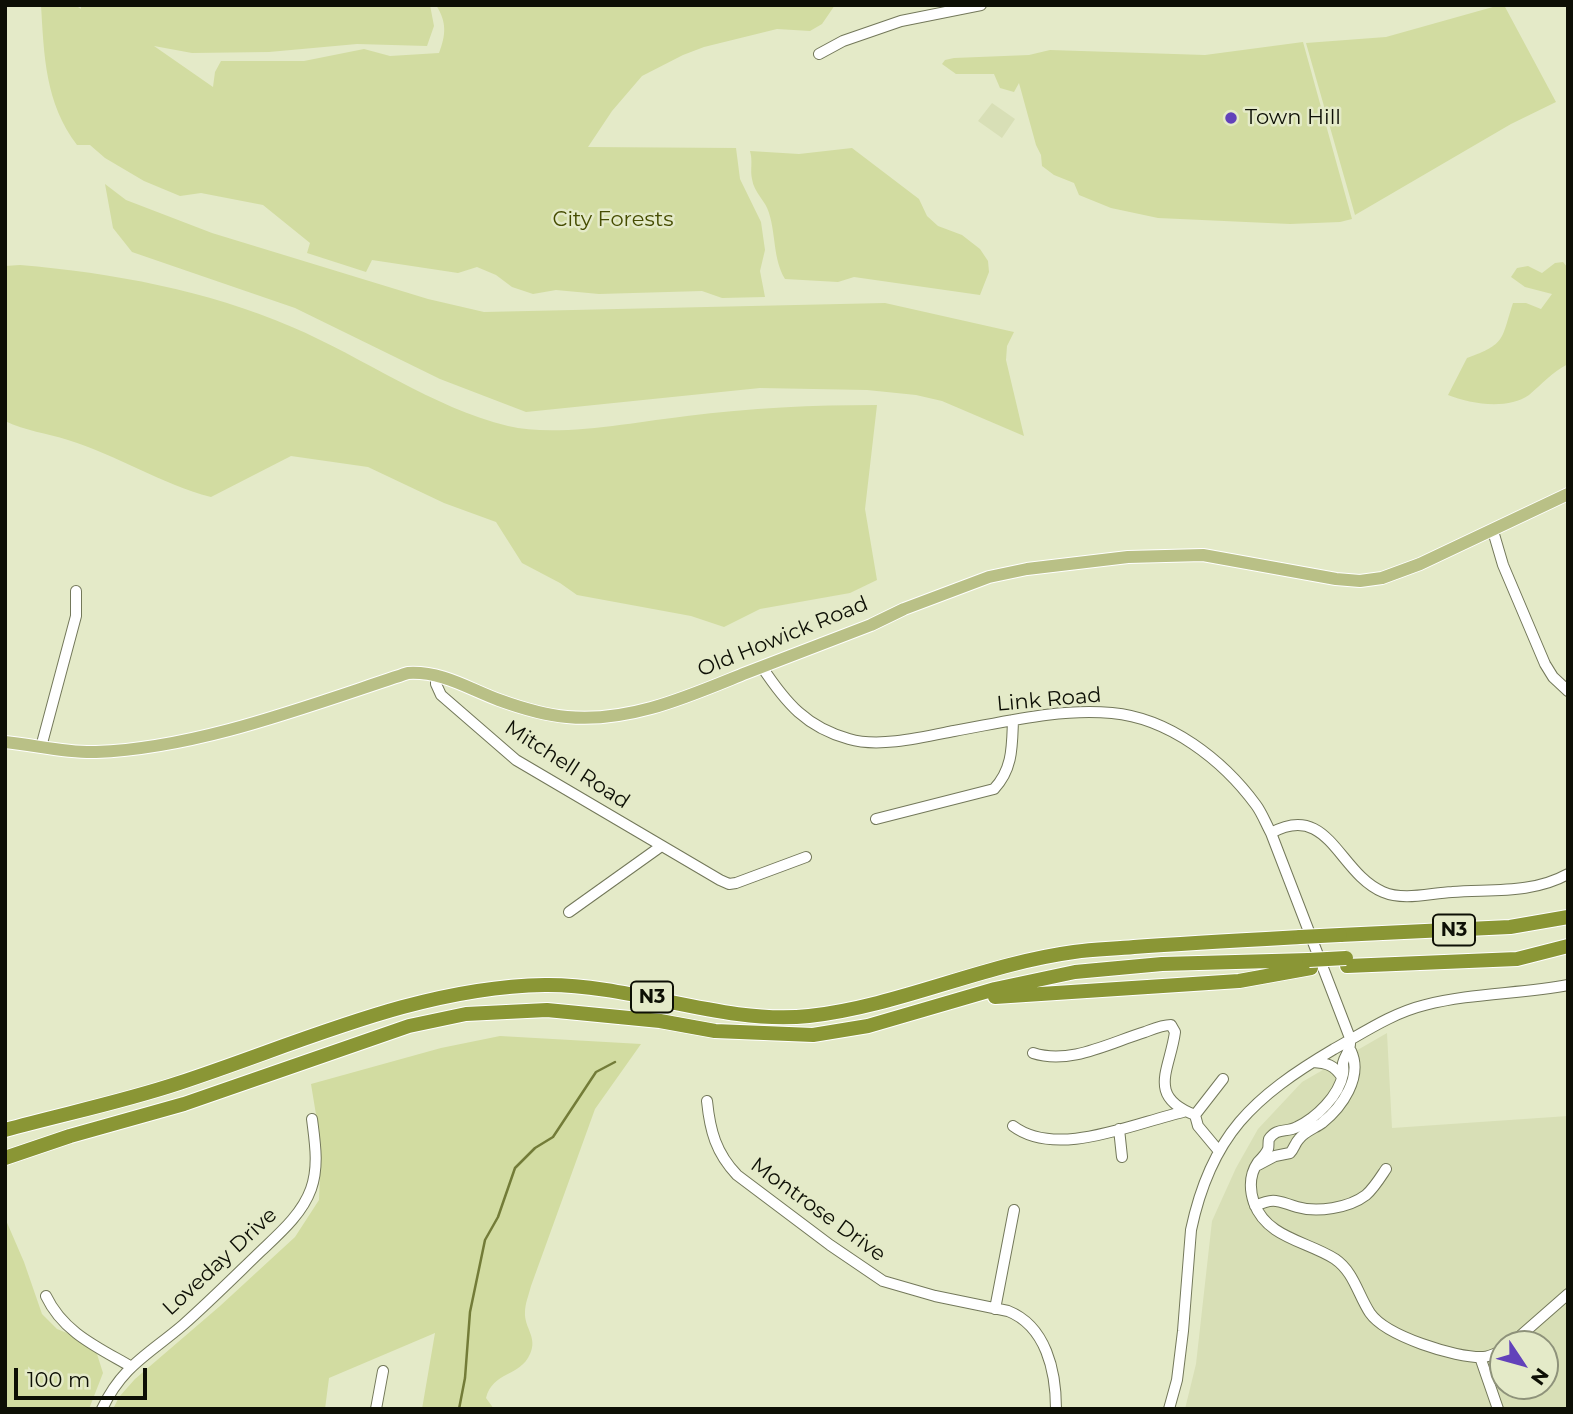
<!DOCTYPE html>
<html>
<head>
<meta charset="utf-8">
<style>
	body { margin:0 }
	#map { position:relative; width:1573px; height:1414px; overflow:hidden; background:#e4eac8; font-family:Montserrat,sans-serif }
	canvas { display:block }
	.frame { position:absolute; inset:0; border:7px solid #0d0f05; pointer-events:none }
	.north { position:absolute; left:1489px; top:1330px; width:70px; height:70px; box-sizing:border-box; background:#e4eac8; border:2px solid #8e927a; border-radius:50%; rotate:126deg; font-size:19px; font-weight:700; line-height:28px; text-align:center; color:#0d0f05 }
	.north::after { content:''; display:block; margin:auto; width:24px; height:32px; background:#6242ba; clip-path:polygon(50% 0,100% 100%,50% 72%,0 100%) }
	.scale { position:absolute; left:14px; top:1368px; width:133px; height:32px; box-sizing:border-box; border:4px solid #0d0f05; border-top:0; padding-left:9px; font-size:21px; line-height:24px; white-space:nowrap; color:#0d0f05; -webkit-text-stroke:5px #e4eac8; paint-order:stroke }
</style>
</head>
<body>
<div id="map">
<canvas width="1573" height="1414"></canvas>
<div class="frame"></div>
<div class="north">N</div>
<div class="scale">100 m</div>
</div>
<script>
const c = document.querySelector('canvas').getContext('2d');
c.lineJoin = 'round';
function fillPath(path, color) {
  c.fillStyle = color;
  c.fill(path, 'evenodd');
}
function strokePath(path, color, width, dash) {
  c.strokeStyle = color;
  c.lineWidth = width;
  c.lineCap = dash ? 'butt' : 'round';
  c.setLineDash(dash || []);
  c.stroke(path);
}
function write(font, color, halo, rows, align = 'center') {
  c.font = font + ' Montserrat,sans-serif';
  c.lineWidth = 5;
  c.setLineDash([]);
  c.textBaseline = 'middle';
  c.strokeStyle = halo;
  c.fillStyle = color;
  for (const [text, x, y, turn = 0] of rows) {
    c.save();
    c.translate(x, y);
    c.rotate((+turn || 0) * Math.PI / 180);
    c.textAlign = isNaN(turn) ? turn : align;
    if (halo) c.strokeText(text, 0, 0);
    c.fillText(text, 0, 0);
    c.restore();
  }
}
fillPath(new Path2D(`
	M 992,103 L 1015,119 L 1002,138 L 978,121 Z
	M 1387,1033 L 1392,1128 L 1568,1116 L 1568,1409 L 1185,1409 L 1196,1364 L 1212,1221 L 1236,1168 L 1258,1129 L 1302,1082 ZM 1503,1344 L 1545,1344 L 1545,1386 L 1503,1386 Z`), '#d8dfb6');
fillPath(new Path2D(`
	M 41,5 L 75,5 L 81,9 L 81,5 L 430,5 L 434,26 L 427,46 L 357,44 L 269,52 L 192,53 L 154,46 L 213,87 L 215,72 L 221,61 L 304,61 L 364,49 L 390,56 L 439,53 C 446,35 447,22 436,5 L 835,5 L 822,24 L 810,31 L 777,29 L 704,47 L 683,55 L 642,76 L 612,111 L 588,147 L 736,148 L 740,179 L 761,222 L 765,250 L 760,271 L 765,297 L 722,298 L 702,291 L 599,294 L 556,290 L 533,294 L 512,287 L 496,275 L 477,267 L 458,273 L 372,260 L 366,272 L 307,253 L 310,243 L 263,205 L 201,193 L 180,196 L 144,181 L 105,158 L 90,145 L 77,145 C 45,103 44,55 41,5 Z
	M 1500,5 L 1504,5 L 1556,102 L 1511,124 L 1355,215 L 1306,43 L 1386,37 Z
	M 1303,42 L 1352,219 L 1340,222 L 1290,224 L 1158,218 L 1111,208 L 1079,195 L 1074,183 L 1054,175 L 1042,166 L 1041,155 L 1036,145 L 1019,83 L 1014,92 L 1000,88 L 994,74 L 956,74 L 942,64 L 945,60 L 954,58 L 1029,55 L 1050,50 L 1205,55 Z
	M 852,148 L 919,199 L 927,216 L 938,226 L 962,235 L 980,249 L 988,261 L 989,272 L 980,295 L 854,277 L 838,282 L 785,279 C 773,259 776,235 769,213 C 766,201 754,193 752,179 C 750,170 753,161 750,151 L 799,154 Z
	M 105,184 L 126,200 L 212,233 L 428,299 L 484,312 L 885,303 L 1014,332 L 1007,346 L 1006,360 L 1024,436 L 942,401 L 916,395 L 867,390 L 760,388 L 526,412 L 440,379 L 295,308 L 132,252 L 113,228 Z
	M 1563,262 L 1568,268 L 1568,364 C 1552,372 1542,384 1529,395 C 1508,410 1470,404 1448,395 L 1467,358 C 1506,344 1501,340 1513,303 L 1526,303 L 1541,309 L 1552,294 L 1525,287 L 1511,277 L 1517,268 L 1528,266 L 1542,273 L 1555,263 Z
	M 20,265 C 113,273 206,290 292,327 C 363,357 433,408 508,426 C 557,438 635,422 687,416 C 749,408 814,405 877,405 L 865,509 L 877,580 L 850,593 L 760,609 L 724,627 L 691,616 L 577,595 L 560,583 L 522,563 L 496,522 L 444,503 L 368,467 L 291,456 L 211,497 C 161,484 117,455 68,440 C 46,433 26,431 5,421 L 5,266 Z
	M 500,1036 L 641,1044 L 595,1109 L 531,1286 C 529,1294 525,1304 525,1312 C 524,1328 538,1337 530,1354 C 520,1377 493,1371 486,1398 L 494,1409 L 422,1409 L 435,1333 L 329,1378 L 325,1409 L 113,1409 L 119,1397 L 135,1379 L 220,1306 L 295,1237 L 319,1200 L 321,1145 L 311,1084 L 441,1048 Z
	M 5,1218 L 24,1262 L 42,1314 L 57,1329 L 72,1335 L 97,1354 L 103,1373 L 89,1409 L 5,1409 Z`), '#d2dca1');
strokePath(new Path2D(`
	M 459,1409 L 465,1378 L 470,1312 L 485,1240 L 498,1217 L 515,1168 L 535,1148 L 553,1137 L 596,1072 L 615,1062`), '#737c38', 2.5);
const minor = new Path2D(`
	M 819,54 L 843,41 L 901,21 L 981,5
	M 1493,531 L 1503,565 L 1545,664 L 1553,677 L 1568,691
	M 762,667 C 786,703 806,727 849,739 C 879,748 924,737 954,731 C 1005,722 1059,708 1112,713 C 1169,718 1223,760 1256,805 C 1262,813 1266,824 1271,833 L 1350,1038 C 1351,1052 1346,1052 1343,1063 C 1343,1067 1344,1071 1343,1074 C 1339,1096 1316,1118 1297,1127 C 1286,1133 1277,1127 1269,1139 C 1268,1142 1269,1146 1268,1149 C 1266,1154 1261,1159 1258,1162 C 1249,1175 1249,1188 1254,1203 C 1267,1238 1307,1241 1335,1259 C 1354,1272 1358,1295 1370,1313 C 1386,1336 1455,1358 1483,1357 C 1490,1357 1496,1353 1503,1350
	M 436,675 L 436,684 L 441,695 L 516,760 L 720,880 L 729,884 L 736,883 L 806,857
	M 41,747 L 76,616 L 76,591
	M 876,819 L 994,789 C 1013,769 1012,746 1013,720
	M 1271,833 C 1329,801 1338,873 1383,892 C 1404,901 1430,893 1452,892 C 1491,889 1532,894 1568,874
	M 569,912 L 660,847
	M 1033,1053 C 1070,1065 1109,1043 1145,1032 C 1153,1029 1162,1025 1171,1025 L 1175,1032 C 1170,1070 1146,1096 1195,1115
	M 1313,1062 C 1327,1063 1334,1065 1342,1077
	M 707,1101 C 710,1131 716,1153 737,1175 L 830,1245 L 883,1281 L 935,1296 L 1008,1311 C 1046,1326 1056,1371 1056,1409
	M 1013,1126 C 1057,1159 1134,1123 1183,1112
	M 1119,1129 L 1122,1157
	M 1218,1150 L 1198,1126 L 1195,1115 L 1223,1079
	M 1258,1165 L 1275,1156 L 1290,1153 C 1294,1149 1295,1143 1299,1139 C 1304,1132 1315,1128 1322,1123 C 1342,1107 1363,1077 1351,1051
	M 1255,1206 C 1275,1197 1277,1201 1297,1207 C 1317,1213 1349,1208 1366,1195 C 1374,1188 1380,1178 1386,1169
	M 46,1296 C 63,1332 97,1347 130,1366
	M 995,1309 L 1014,1210
	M 1511,1344 L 1568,1294
	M 1480,1357 L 1498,1409
	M 102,1409 C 122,1366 149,1354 183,1325 C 210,1301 235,1276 261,1251 C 280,1233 302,1214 311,1189 C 319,1166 315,1143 312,1119
	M 376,1409 L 383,1371
	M 1169,1409 L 1177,1380 L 1183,1331 L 1191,1230 C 1211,1135 1253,1097 1334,1049 C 1363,1033 1392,1013 1425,1005 C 1471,993 1521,994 1568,985`);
const major = new Path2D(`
	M 5,742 C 36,745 65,753 96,752 C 200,748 310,705 408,673 C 442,671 469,689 499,700 C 521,708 544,715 567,717 C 630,723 689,696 746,673 C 788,657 830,641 871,625 L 904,609 L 989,577 L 1027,569 L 1128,557 L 1203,555 L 1336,579 L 1360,581 L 1382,578 L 1420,564 L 1568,494`);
const highway = new Path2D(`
	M 1340,935 L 1510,927 L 1568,917
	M 1347,966 L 1517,959 L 1568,946
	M 995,997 L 1239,981 L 1311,968
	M 5,1130 C 63,1114 122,1102 179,1083 C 298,1044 417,987 545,985 C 633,984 722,1025 809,1016 C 899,1006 984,964 1074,952 C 1094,949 1114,949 1134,947 C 1189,943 1245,940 1300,937
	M 5,1158 L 70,1136 L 184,1104 L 409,1026 L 466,1014 L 547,1010 L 660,1021 L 715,1031 L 813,1035 L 868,1026 L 995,989 L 1075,972 L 1162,964 L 1309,960`);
strokePath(minor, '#73785a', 12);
strokePath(major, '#fff', 14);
strokePath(highway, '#fff', 16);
strokePath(minor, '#fff', 10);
strokePath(major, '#b9c086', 12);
strokePath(highway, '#8a9635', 14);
const highwayBridge = new Path2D(`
	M 1300,937 L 1340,935
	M 1309,960 L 1346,958`);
strokePath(highwayBridge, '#fff', 16, []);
strokePath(highwayBridge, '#8a9635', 14);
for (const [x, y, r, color] of [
	[1231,118,7,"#6242ba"]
]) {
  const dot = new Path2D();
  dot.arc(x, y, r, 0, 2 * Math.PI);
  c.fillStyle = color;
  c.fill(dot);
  strokePath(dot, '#e4eac8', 2.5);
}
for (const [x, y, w] of [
	[1454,930,42],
	[652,997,42]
]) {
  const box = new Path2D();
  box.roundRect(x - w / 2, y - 15.5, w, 31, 5);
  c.fillStyle = '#e4eac8';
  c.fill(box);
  strokePath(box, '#0d0f05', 2);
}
write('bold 19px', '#0d0f05', null, [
	["N3",1454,930],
	["N3",652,997]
]);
write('21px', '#0d0f05', '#e4eac8', [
	["Town Hill",1245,118]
], 'left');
write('21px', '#454c01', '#e4eac8', [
	["City Forests",613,220]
]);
write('21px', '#0d0f05', '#e4eac8', [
	["Old Howick Road",783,637,-22],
	["Link Road",1049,700,-5],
	["Mitchell Road",567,765,33],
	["Montrose Drive",818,1210,36],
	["Loveday Drive",220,1262,-43]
]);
</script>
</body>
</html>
